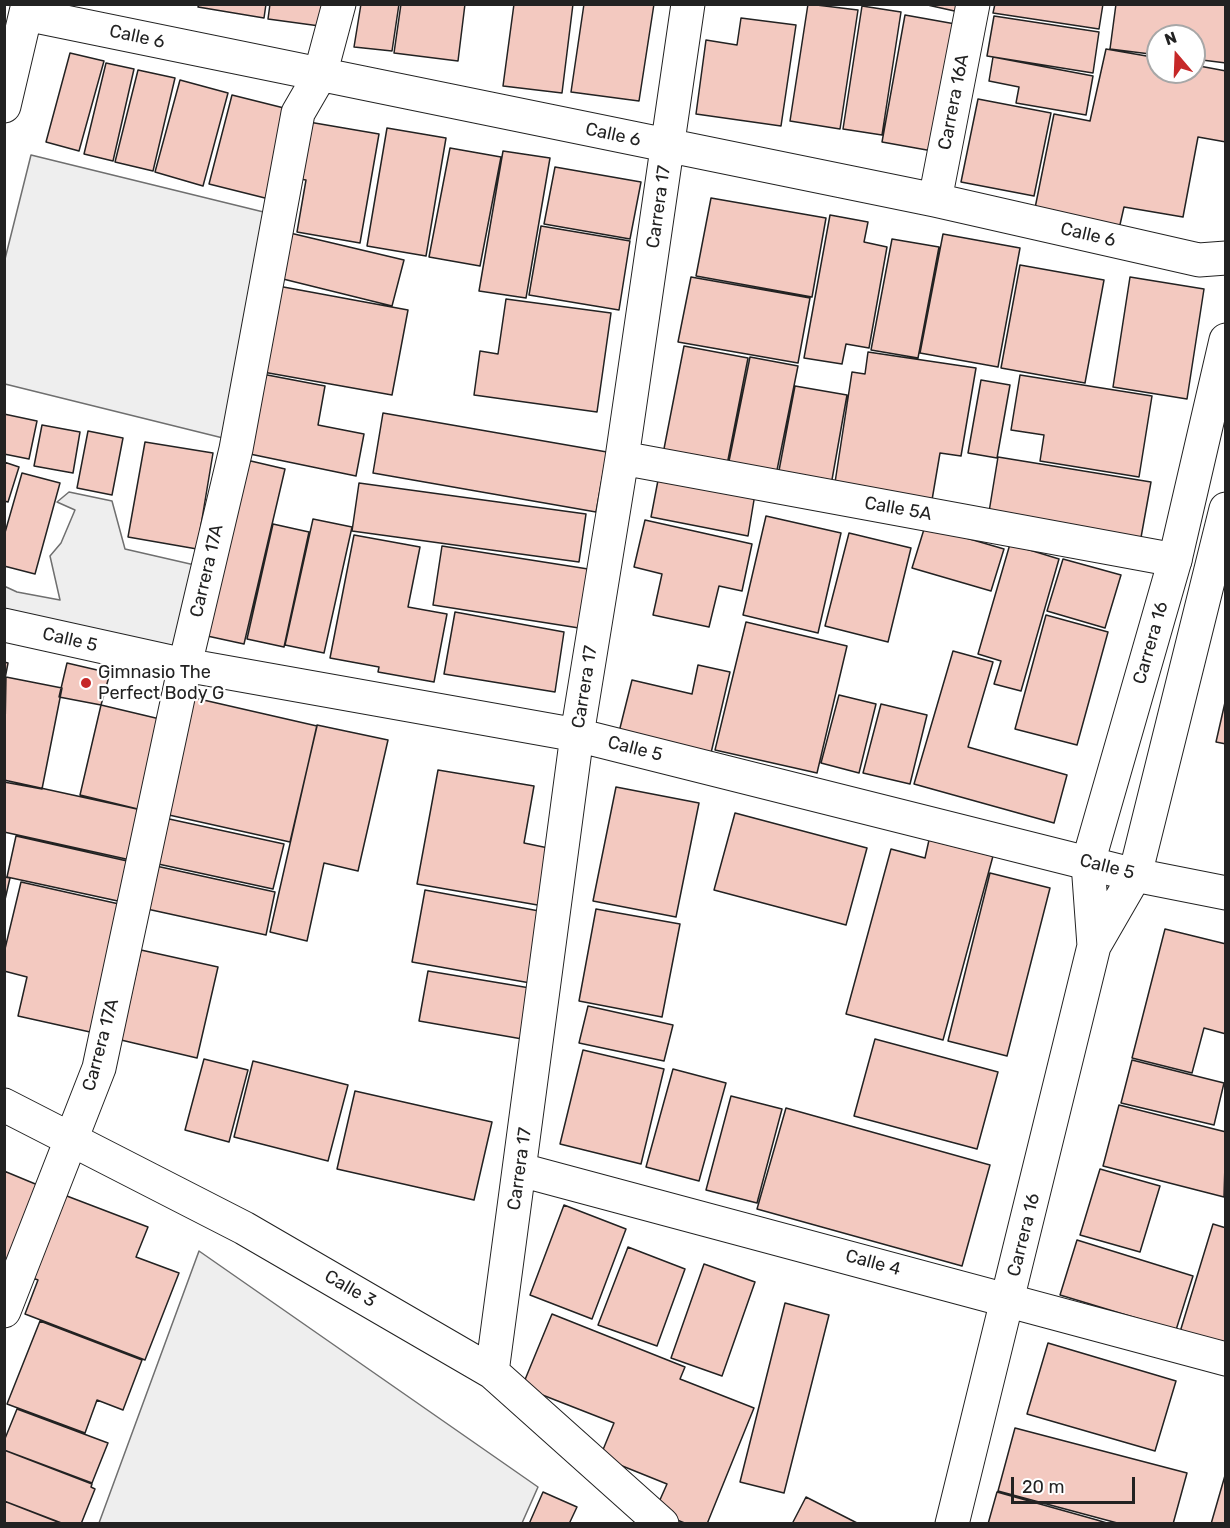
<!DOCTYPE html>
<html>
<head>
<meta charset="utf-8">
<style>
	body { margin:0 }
	#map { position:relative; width:1230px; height:1528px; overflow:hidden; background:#fff; font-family:Rubik,sans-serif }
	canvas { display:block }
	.frame { position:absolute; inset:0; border:6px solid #222; pointer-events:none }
	.north { position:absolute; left:1146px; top:24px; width:60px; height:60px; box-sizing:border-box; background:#fff; border:2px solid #a7a7a7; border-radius:50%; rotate:341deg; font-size:16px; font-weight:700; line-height:24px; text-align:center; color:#222 }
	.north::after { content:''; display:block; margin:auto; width:21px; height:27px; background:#c62828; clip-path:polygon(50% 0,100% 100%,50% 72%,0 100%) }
	.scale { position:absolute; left:1011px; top:1477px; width:124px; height:27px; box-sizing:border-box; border:3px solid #222; border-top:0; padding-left:8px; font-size:18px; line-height:21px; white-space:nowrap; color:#222; -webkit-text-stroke:4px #fff; paint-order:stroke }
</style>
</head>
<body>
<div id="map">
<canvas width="1230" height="1528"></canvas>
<div class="frame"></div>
<div class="north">N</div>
<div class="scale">20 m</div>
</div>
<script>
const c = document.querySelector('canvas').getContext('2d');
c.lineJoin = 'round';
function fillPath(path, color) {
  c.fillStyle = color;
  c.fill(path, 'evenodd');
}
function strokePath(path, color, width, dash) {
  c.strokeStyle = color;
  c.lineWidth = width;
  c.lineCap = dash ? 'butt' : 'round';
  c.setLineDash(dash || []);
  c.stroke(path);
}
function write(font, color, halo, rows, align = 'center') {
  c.font = font + ' Rubik,sans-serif';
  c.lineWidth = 4.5;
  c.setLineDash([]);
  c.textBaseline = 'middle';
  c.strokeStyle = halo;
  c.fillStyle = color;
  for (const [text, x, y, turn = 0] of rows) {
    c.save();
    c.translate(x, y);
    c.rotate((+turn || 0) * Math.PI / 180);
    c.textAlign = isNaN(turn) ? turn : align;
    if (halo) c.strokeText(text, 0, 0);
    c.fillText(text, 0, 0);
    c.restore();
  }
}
const green = new Path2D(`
	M 31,155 L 288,218 L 231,440 L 5,384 L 5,259 Z
	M 69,492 L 112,501 L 125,549 L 199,566 L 179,651 L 5,613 L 4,586 L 17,592 L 60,600 L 50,556 L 61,543 L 75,510 L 57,502 Z
	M 199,1251 L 538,1487 L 522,1523 L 99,1523 Z`);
fillPath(green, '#eee');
strokePath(green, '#6f6f6f', 1.5);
const building = new Path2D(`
	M 199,4 L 266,4 L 264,18 L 198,7 Z
	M 270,4 L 330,4 L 327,27 L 268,19 Z
	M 361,4 L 399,4 L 392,51 L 354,47 Z
	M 401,4 L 465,4 L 458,61 L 394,53 Z
	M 514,4 L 573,4 L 562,93 L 503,86 Z
	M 584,4 L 654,4 L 639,101 L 571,92 Z
	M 808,4 L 858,10 L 840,129 L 790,121 Z
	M 923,4 L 960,4 L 959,12 Z
	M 995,4 L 1103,4 L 1099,29 L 993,13 Z
	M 1116,4 L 1226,4 L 1226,63 L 1194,59 L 1194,36 L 1158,36 L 1158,55 L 1110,49 Z
	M 862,6 L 901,12 L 882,135 L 843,129 Z
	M 905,15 L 961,25 L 938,152 L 882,142 Z
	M 994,16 L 1099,32 L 1093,73 L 987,56 Z
	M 741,18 L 796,25 L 781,126 L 696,114 L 706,40 L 737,45 Z
	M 1106,49 L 1158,58 L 1158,72 L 1194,72 L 1194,65 L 1226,71 L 1226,142 L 1198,137 L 1183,217 L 1124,207 L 1119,229 L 1034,213 L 1054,114 L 1090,121 Z
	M 70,53 L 104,61 L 79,151 L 46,142 Z
	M 993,57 L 1093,76 L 1086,115 L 1016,103 L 1019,87 L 989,81 Z
	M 106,63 L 134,69 L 113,161 L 84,154 Z
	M 138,70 L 175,78 L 153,171 L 115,162 Z
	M 180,80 L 228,93 L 203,186 L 155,172 Z
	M 232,95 L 292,110 L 269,199 L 209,184 Z
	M 978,99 L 1051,113 L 1034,196 L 961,182 Z
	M 303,121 L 379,134 L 360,243 L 297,232 L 306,180 L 294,178 Z
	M 387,128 L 446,138 L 426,256 L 367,246 Z
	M 450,148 L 501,157 L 480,266 L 429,257 Z
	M 503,151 L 550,158 L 526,298 L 479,291 Z
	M 555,167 L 641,182 L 630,239 L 544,224 Z
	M 711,198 L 826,218 L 812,297 L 696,276 Z
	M 830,215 L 868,222 L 864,242 L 887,247 L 869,348 L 846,344 L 842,364 L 804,358 Z
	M 541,226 L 630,241 L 619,310 L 529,295 Z
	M 290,233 L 404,260 L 392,306 L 279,278 Z
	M 943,234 L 1020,248 L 998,367 L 920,353 Z
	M 892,239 L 939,247 L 918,358 L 871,350 Z
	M 1020,265 L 1104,280 L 1085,383 L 1001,368 Z
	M 691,277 L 810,298 L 798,363 L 678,342 Z
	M 1130,277 L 1204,289 L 1187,399 L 1113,387 Z
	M 278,286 L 408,310 L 392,395 L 263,372 Z
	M 506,299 L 611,313 L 597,412 L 474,395 L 480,351 L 498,354 Z
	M 684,346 L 748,358 L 726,470 L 662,459 Z
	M 868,352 L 976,368 L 961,456 L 940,453 L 932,500 L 834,489 L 852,372 L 865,374 Z
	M 750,357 L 798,366 L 775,480 L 727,471 Z
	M 262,374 L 325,386 L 318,425 L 364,434 L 356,476 L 245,453 Z
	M 1020,375 L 1152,396 L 1139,477 L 1040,461 L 1044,435 L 1011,430 Z
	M 981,380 L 1010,385 L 997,458 L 968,453 Z
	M 795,386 L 847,395 L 830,491 L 777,481 Z
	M 383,413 L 607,452 L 596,512 L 373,473 Z
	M 4,414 L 37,421 L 29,459 L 4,454 Z
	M 42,425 L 80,432 L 73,473 L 34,466 Z
	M 88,431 L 123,438 L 112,495 L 77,488 Z
	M 145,442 L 213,453 L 197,549 L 128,537 Z
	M 998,457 L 1151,482 L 1140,543 L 988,518 Z
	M 238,458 L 285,469 L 244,644 L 198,634 Z
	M 4,462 L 19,467 L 8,502 L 4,501 Z
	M 22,473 L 60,483 L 35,574 L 4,566 L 4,536 Z
	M 659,475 L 755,494 L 748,536 L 651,517 Z
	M 359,483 L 586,514 L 579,562 L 352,531 Z
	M 766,516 L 841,533 L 818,633 L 743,615 Z
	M 313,519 L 352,527 L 324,653 L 285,645 Z
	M 645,520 L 752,544 L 742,591 L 719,586 L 709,627 L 653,615 L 662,574 L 634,567 Z
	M 273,524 L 309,532 L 284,647 L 247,639 Z
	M 925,526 L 1004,549 L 991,591 L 912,568 Z
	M 849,533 L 911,548 L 888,642 L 825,626 Z
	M 354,535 L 420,547 L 408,607 L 447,614 L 434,682 L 378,672 L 379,667 L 330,658 Z
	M 1010,544 L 1059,559 L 1021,691 L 994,684 L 1001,661 L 978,654 Z
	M 442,546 L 588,569 L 579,628 L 433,605 Z
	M 1063,559 L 1121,575 L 1105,628 L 1047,611 Z
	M 455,612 L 564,632 L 555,692 L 444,674 Z
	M 1046,615 L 1108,632 L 1077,745 L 1015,729 Z
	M 746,622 L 847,646 L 817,773 L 715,750 Z
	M 953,651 L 993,662 L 968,747 L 1067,775 L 1054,823 L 914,784 Z
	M 4,662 L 8,663 L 4,684 Z
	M 67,663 L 110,673 L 101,705 L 59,697 Z
	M 698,665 L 730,672 L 711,753 L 619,732 L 632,680 L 692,694 Z
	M 6,677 L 62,688 L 42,789 L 4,782 Z
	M 839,695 L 876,704 L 859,773 L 821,763 Z
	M 186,696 L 317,726 L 290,842 L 160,813 Z
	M 1226,698 L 1226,744 L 1216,742 Z
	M 881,704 L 927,715 L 910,784 L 863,773 Z
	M 101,705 L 164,720 L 146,811 L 80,795 Z
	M 317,725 L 388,740 L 358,871 L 324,863 L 307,941 L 270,932 Z
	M 438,770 L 534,786 L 524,843 L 558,850 L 549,907 L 417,884 Z
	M 4,780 L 146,811 L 135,861 L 4,832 Z
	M 616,787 L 699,803 L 676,917 L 593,901 Z
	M 735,813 L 867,848 L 846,925 L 714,890 Z
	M 160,817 L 284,844 L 273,889 L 149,862 Z
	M 16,836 L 136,863 L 127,903 L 7,877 Z
	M 929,840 L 993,856 L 943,1040 L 846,1014 L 891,849 L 925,858 Z
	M 156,866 L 275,892 L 266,935 L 147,909 Z
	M 990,873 L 1050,888 L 1007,1056 L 948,1041 Z
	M 4,877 L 10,878 L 4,904 Z
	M 21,882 L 128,906 L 99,1034 L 18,1016 L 27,977 L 4,971 L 4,953 Z
	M 425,890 L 550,913 L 536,984 L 412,962 Z
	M 596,909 L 680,924 L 662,1017 L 579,1001 Z
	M 1165,929 L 1226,944 L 1226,1034 L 1204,1028 L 1192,1073 L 1132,1058 Z
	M 141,950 L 218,967 L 197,1058 L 121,1040 Z
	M 428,971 L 536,989 L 528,1040 L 419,1021 Z
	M 588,1006 L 673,1025 L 664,1061 L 579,1043 Z
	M 875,1039 L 998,1072 L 977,1149 L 854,1116 Z
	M 583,1050 L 664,1069 L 641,1164 L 560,1144 Z
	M 204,1059 L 248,1070 L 229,1142 L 185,1130 Z
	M 1132,1060 L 1224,1083 L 1214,1125 L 1121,1103 Z
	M 253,1061 L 348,1085 L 328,1161 L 234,1137 Z
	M 673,1069 L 726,1083 L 699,1181 L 646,1167 Z
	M 355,1091 L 492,1122 L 474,1200 L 337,1169 Z
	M 731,1096 L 782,1109 L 757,1203 L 706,1190 Z
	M 1119,1105 L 1226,1132 L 1224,1197 L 1103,1166 Z
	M 786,1108 L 990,1165 L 962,1266 L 757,1209 Z
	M 1100,1169 L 1160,1186 L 1140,1252 L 1080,1235 Z
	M 4,1171 L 45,1188 L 4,1285 Z
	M 59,1193 L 148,1227 L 136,1257 L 179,1273 L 145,1360 L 25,1314 L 38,1280 L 27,1276 Z
	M 564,1205 L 626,1229 L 592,1319 L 530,1295 Z
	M 1213,1224 L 1226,1228 L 1226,1345 L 1180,1332 Z
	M 1077,1240 L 1193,1276 L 1176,1330 L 1060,1295 Z
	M 628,1247 L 685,1269 L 657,1346 L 598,1325 Z
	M 704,1264 L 755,1282 L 722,1376 L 671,1358 Z
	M 785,1303 L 829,1315 L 784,1493 L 740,1482 Z
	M 552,1314 L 685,1367 L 680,1379 L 754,1408 L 707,1524 L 687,1524 L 655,1511 L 667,1484 L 600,1457 L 614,1423 L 522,1387 Z
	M 40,1321 L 142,1360 L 123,1410 L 97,1400 L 85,1433 L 7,1404 Z
	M 1048,1343 L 1176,1381 L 1155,1451 L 1027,1414 Z
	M 17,1409 L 108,1443 L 92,1483 L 4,1450 L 4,1441 Z
	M 1015,1428 L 1187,1473 L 1173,1524 L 1121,1524 L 998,1491 Z
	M 4,1450 L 92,1484 L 91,1487 L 95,1489 L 81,1524 L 64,1524 L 4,1501 Z
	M 1226,1472 L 1226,1524 L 1211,1524 Z
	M 543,1492 L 577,1507 L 569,1524 L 529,1524 Z
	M 997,1492 L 1097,1520 L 1110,1524 L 988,1524 Z
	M 806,1497 L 859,1524 L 792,1524 Z
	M 4,1501 L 63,1524 L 4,1524 Z`);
fillPath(building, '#f3c9c0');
strokePath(building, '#222', 1.5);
const minor = new Path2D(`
	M 26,14 L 935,200 L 1199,260 L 1226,258
	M 4,106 L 28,4
	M 935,200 L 973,4
	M 622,458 L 1175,560
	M 4,625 L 185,665 L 577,735 L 1135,875 L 1226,893
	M 4,1105 L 244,1228 L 492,1372 L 662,1524
	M 521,1170 L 1226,1359
	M 4,1311 L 99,1068 L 185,665 L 236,449 L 298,113 L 320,75 L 339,4
	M 492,1372 L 577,735 L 622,458 L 688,4`);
const tertiary = new Path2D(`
	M 1094,946 L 1088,863 L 1175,560 L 1226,340
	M 952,1524 L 1094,946 L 1135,875 L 1226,509`);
strokePath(minor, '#222', 35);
strokePath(tertiary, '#222', 35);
strokePath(minor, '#fff', 33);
strokePath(tertiary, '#fff', 33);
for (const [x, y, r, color] of [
	[86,683,6,"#c62828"]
]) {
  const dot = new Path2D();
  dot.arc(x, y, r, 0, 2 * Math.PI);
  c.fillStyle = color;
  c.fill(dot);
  strokePath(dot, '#fff', 2);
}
write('18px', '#222', '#fff', [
	["Calle 6",137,37,12],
	["Carrera 16A",954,102,-79],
	["Calle 6",613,135,12],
	["Carrera 17",659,207,-82],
	["Calle 6",1088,235,13],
	["Calle 5A",898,509,10],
	["Carrera 17A",207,571,-77],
	["Calle 5",70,640,13],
	["Carrera 16",1151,643,-74],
	["Carrera 17",585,687,-81],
	["Calle 5",635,749,14],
	["Calle 5",1107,867,14],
	["Carrera 17A",101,1045,-75],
	["Carrera 17",520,1169,-82],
	["Carrera 16",1024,1235,-76],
	["Calle 4",873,1263,15],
	["Calle 3",350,1289,30]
]);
write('18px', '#222', '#fff', [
	["Gimnasio The",98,673],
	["Perfect Body G",98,694]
], 'left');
</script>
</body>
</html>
